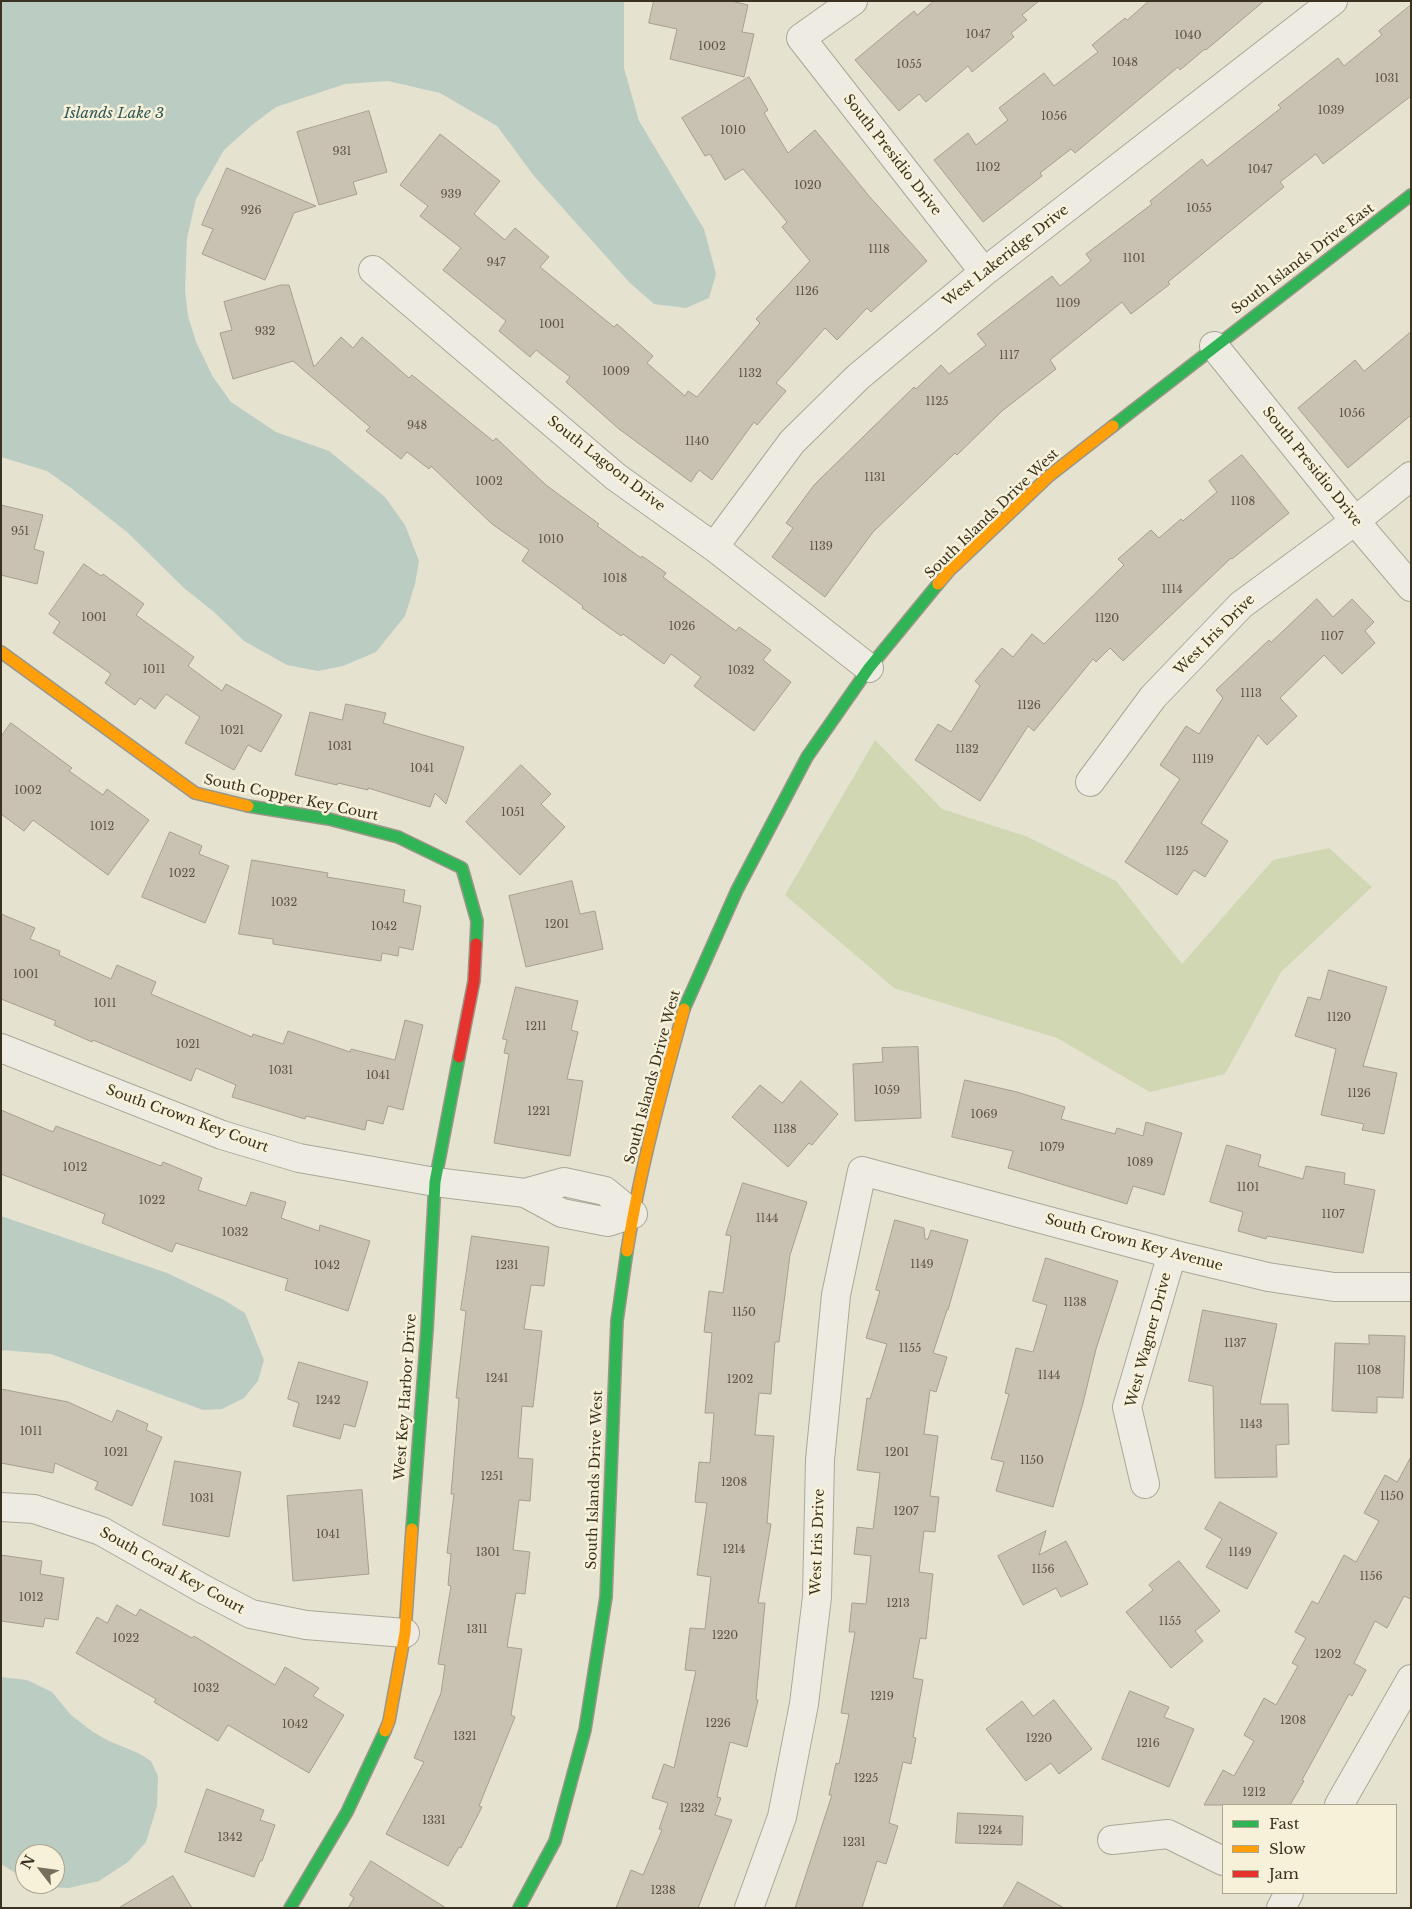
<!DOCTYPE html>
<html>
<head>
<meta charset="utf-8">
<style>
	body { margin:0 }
	#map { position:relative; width:1412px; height:1909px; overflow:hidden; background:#e6e2d0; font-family:"Libre Baskerville",serif }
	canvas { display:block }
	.frame { position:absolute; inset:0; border:2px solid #3b3120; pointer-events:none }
	.legend { position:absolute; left:1222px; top:1804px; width:175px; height:90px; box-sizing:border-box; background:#f6f1d8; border:1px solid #aba48e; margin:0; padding:6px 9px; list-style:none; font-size:15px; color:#3b3120 }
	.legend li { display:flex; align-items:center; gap:10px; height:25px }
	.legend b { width:25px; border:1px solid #aba48e }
	.north { position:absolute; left:15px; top:1844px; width:50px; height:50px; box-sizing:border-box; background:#f6f1d8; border:1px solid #aba48e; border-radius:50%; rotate:300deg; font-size:14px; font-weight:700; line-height:20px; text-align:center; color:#3b3120 }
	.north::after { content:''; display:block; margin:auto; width:18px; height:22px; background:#776f5e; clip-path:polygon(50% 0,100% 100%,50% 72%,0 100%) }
</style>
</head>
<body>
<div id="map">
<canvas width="1412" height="1909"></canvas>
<div class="frame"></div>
<ul class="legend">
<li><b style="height:6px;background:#30b455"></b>Fast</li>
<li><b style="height:6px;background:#ff9f0a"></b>Slow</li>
<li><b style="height:6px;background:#e5322d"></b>Jam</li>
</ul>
<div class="north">N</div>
</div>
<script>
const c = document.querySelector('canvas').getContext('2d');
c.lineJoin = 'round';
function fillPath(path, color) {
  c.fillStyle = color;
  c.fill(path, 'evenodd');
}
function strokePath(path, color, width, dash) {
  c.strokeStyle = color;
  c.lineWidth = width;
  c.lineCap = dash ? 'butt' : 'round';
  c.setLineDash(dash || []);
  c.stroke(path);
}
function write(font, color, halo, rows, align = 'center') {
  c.font = font + ' "Libre Baskerville",serif';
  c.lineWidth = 5;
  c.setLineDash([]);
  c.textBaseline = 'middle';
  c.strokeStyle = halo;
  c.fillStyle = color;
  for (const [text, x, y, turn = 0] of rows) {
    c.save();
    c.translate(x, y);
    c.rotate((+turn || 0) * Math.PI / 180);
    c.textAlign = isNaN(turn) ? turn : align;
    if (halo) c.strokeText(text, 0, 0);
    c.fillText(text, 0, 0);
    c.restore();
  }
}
fillPath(new Path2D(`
	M 875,740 L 942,809 L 1028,837 L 1116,881 L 1182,964 L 1273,860 L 1329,848 L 1372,887 L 1281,972 L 1225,1074 L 1150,1092 L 1057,1038 L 894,988 L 785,895 Z`), '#d1d6b3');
fillPath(new Path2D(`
	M 1,1 L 624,1 L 624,68 L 639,121 L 704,229 L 716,274 L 709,298 L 686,308 L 654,304 L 629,282 L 534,176 L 497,126 L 440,93 L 388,81 L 345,84 L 276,107 L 252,125 L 224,150 L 196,199 L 187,238 L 185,290 L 188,316 L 196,342 L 213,377 L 231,402 L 276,432 L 329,451 L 385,497 L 405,525 L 419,561 L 415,584 L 405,616 L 376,652 L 343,666 L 318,671 L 287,665 L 244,641 L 214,612 L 184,588 L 127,532 L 71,488 L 47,471 L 1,457 Z
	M 1,1216 L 167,1273 L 224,1300 L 245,1313 L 264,1360 L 258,1381 L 244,1398 L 222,1409 L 203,1410 L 51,1354 L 1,1350 Z
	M 1,1677 L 27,1680 L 52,1692 L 71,1715 L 93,1732 L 109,1741 L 138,1753 L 151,1761 L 158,1776 L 157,1806 L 146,1842 L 128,1862 L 99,1881 L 69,1888 L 40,1887 L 35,1884 L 55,1884 L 55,1854 L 25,1854 L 25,1879 L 1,1864 Z`), '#bbccc3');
const building = new Path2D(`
	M 654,1 L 731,1 L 748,5 L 742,32 L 754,34 L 744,77 L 670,59 L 677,29 L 649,23 Z
	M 934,1 L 1039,1 L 1022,15 L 1027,20 L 1011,33 L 1014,37 L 972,72 L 968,66 L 926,102 L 919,94 L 899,111 L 855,60 L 914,11 L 917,15 Z
	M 1149,1 L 1264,1 L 1206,50 L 1205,49 L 1180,70 L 1178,67 L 1075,153 L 1071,149 L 1040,173 L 1042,176 L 983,222 L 934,160 L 968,133 L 976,145 L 1008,120 L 999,108 L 1044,73 L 1054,86 L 1098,52 L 1092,45 L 1125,18 L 1127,20 Z
	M 1411,5 L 1411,96 L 1323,164 L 1316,154 L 1280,182 L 1284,187 L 1168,282 L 1170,284 L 1131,314 L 1122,302 L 1050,360 L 1056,369 L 1002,411 L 957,455 L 955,453 L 873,532 L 825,597 L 772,557 L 793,528 L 786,523 L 814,485 L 914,387 L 916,389 L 941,365 L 949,374 L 986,345 L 977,334 L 1052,276 L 1060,286 L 1091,261 L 1086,254 L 1152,204 L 1150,201 L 1202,159 L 1207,166 L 1281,108 L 1278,105 L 1338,58 L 1344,66 L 1382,35 L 1379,31 Z
	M 749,77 L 768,110 L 764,113 L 788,153 L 815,130 L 869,196 L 927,261 L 871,312 L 867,308 L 837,340 L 825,328 L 776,383 L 786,391 L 757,425 L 754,422 L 712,480 L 699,470 L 691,482 L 619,429 L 566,382 L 570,377 L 536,350 L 530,357 L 499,331 L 506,321 L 443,270 L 461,248 L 420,216 L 428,206 L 400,185 L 440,134 L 500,181 L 474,214 L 505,240 L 515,228 L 549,257 L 540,267 L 614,327 L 617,324 L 653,356 L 647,363 L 685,396 L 688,391 L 697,397 L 760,323 L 756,319 L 810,261 L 782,227 L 787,222 L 743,169 L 725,180 L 710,154 L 705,156 L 682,118 Z
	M 369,111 L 387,172 L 353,182 L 357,194 L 319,205 L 297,132 Z
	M 227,168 L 316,206 L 294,213 L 265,280 L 202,254 L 213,229 L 202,225 Z
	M 281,285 L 289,285 L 314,367 L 341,337 L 353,348 L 362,337 L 409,378 L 412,375 L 493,441 L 496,438 L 546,485 L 599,524 L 597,526 L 641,558 L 642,556 L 666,573 L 663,577 L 736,631 L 739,627 L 771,650 L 763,660 L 791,682 L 754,731 L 694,686 L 701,677 L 671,654 L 664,664 L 623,634 L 621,636 L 582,608 L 583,606 L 522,561 L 529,550 L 492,524 L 431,466 L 429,469 L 407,452 L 401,459 L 366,431 L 370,427 L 293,361 L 233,379 L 220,333 L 232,330 L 224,302 Z
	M 1411,332 L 1411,415 L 1348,468 L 1298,408 L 1355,360 L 1364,371 Z
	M 1242,455 L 1289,513 L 1232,559 L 1231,558 L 1123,661 L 1110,648 L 1096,662 L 1093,659 L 1034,731 L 1028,726 L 980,801 L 915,760 L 938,724 L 951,732 L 980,686 L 975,681 L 1002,648 L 1013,657 L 1032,634 L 1044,644 L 1124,565 L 1118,559 L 1151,530 L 1159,538 L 1181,519 L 1183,521 L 1217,492 L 1209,481 Z
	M 1,505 L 43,515 L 34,549 L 44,552 L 37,584 L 1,575 Z
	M 84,564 L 101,576 L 103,574 L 144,604 L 136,615 L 194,657 L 188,666 L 222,691 L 226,684 L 282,715 L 261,752 L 248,745 L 234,770 L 185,743 L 200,717 L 166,694 L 155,709 L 140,698 L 135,705 L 105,683 L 111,674 L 53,633 L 60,622 L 49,614 Z
	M 1317,599 L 1333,617 L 1352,599 L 1374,622 L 1365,631 L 1375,643 L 1342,674 L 1324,655 L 1280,698 L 1297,716 L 1267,745 L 1258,735 L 1201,823 L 1228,841 L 1205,877 L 1194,870 L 1177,895 L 1125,862 L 1180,779 L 1160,765 L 1186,726 L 1199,734 L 1223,698 L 1216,690 L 1269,640 L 1271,642 Z
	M 346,704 L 386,713 L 383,723 L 464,747 L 446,804 L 435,793 L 430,807 L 368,788 L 368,790 L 338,783 L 337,785 L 295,775 L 310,712 L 342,720 Z
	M 11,723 L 72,768 L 69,771 L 103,795 L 107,789 L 149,820 L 108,875 L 33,820 L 24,831 L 1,814 L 1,737 Z
	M 521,765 L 551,794 L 541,804 L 565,827 L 520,875 L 466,822 Z
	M 170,832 L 202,846 L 199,854 L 229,866 L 205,923 L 142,897 Z
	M 252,860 L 328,873 L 327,877 L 405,890 L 403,902 L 421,906 L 413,950 L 399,947 L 398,956 L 382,953 L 381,961 L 273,944 L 273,939 L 239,934 Z
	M 572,881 L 580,914 L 595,911 L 603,949 L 526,967 L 509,896 Z
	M 1,914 L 35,928 L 30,939 L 60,951 L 59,955 L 111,979 L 117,965 L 156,982 L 151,994 L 252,1037 L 253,1034 L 283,1044 L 288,1031 L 350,1052 L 351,1049 L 395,1060 L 405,1020 L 423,1025 L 403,1110 L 388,1106 L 383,1124 L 367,1120 L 365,1130 L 306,1116 L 305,1119 L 232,1097 L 236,1085 L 196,1068 L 191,1081 L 93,1040 L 92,1042 L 54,1025 L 56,1021 L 1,999 Z
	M 1329,970 L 1387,987 L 1363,1066 L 1397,1073 L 1384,1134 L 1362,1130 L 1364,1124 L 1321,1115 L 1336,1049 L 1295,1036 L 1308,997 L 1320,1000 Z
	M 516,987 L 578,1001 L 571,1030 L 578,1032 L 567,1079 L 583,1081 L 570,1156 L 494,1143 L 509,1054 L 504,1053 L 507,1040 L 503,1039 Z
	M 918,1047 L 921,1118 L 855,1121 L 853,1064 L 883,1062 L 882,1048 Z
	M 965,1080 L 1017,1092 L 1065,1107 L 1061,1119 L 1115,1134 L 1117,1128 L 1143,1136 L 1146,1122 L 1182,1133 L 1164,1195 L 1133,1186 L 1127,1204 L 1008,1168 L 1013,1151 L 952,1137 Z
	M 801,1081 L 838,1114 L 812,1145 L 809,1143 L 788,1167 L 732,1117 L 760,1085 L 782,1103 Z
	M 1,1110 L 53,1132 L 56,1126 L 161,1166 L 163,1162 L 202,1178 L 198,1190 L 246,1206 L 251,1192 L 286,1202 L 281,1218 L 319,1231 L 320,1225 L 370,1241 L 348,1311 L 285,1290 L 288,1279 L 176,1243 L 172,1252 L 102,1223 L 105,1214 L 1,1174 Z
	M 1227,1145 L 1261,1155 L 1258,1166 L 1303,1179 L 1306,1166 L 1345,1173 L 1344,1184 L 1375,1190 L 1363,1253 L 1267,1236 L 1266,1239 L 1238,1231 L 1243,1212 L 1210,1202 Z
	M 743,1183 L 807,1202 L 790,1255 L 779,1342 L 775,1342 L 771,1394 L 759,1393 L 755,1435 L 774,1436 L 767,1523 L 771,1524 L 758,1603 L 765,1603 L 756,1700 L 758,1700 L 747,1747 L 730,1742 L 717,1797 L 721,1798 L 715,1815 L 732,1820 L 698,1908 L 616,1908 L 631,1870 L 643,1875 L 662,1830 L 659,1829 L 668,1803 L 652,1798 L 664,1764 L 674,1768 L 696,1671 L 685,1670 L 690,1628 L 705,1629 L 711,1577 L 697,1575 L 707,1503 L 695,1502 L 699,1462 L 710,1463 L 714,1413 L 705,1413 L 712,1333 L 704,1332 L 709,1291 L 723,1293 L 731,1236 L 726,1235 Z
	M 895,1220 L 924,1228 L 925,1239 L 928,1239 L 931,1230 L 968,1240 L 948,1310 L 947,1310 L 933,1353 L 947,1357 L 936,1392 L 930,1390 L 924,1434 L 938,1436 L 930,1496 L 939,1497 L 935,1532 L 924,1531 L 919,1572 L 933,1574 L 926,1639 L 920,1638 L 913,1678 L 923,1680 L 913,1737 L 916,1738 L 911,1764 L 903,1762 L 889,1823 L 898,1826 L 886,1864 L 877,1861 L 862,1908 L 795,1908 L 832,1795 L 829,1795 L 836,1763 L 839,1764 L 849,1714 L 841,1713 L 855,1632 L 849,1632 L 852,1603 L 866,1604 L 871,1556 L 854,1554 L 857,1527 L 873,1529 L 880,1473 L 857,1470 L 867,1398 L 870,1399 L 887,1344 L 866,1338 L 880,1291 L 876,1290 Z
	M 472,1236 L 549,1247 L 544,1286 L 531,1285 L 524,1329 L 542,1331 L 533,1407 L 522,1406 L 518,1458 L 533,1459 L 530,1501 L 519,1500 L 513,1550 L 530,1552 L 525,1594 L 516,1593 L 507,1647 L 522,1649 L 511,1715 L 515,1717 L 479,1806 L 482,1807 L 461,1848 L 459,1847 L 448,1866 L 386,1834 L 424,1762 L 414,1758 L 441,1693 L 445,1665 L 438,1664 L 451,1586 L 448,1585 L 451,1554 L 447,1553 L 454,1494 L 451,1494 L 459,1398 L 456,1398 L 466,1311 L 461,1310 Z
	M 1046,1258 L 1118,1281 L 1096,1349 L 1083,1403 L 1053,1507 L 996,1491 L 1004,1462 L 991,1459 L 1009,1394 L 1005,1393 L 1016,1348 L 1033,1352 L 1047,1305 L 1033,1301 Z
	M 1203,1310 L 1277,1324 L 1260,1404 L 1288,1404 L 1289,1444 L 1276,1445 L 1277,1477 L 1215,1478 L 1213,1386 L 1189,1381 Z
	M 1369,1335 L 1405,1336 L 1403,1398 L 1377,1397 L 1377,1413 L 1332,1411 L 1335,1343 L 1369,1344 Z
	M 299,1362 L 368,1382 L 355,1427 L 344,1424 L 340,1439 L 293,1426 L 299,1403 L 288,1399 Z
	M 1,1389 L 68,1402 L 112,1422 L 117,1410 L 148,1424 L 146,1430 L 162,1437 L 132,1506 L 95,1489 L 98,1482 L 55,1463 L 53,1473 L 1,1463 Z
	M 1411,1457 L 1411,1599 L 1404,1596 L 1387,1628 L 1375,1621 L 1354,1663 L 1366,1670 L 1352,1696 L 1349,1694 L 1302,1780 L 1304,1781 L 1290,1805 L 1204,1805 L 1223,1770 L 1234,1776 L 1254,1741 L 1244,1735 L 1264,1698 L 1276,1705 L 1298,1666 L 1292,1663 L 1306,1638 L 1295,1632 L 1312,1601 L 1318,1604 L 1344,1555 L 1356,1562 L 1379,1521 L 1364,1513 L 1385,1475 L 1397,1482 Z
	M 175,1461 L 241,1472 L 229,1537 L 163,1525 Z
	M 362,1490 L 369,1574 L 293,1581 L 287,1496 Z
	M 1220,1502 L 1277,1533 L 1247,1589 L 1206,1567 L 1222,1539 L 1205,1529 Z
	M 1046,1531 L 1039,1555 L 1066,1541 L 1088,1584 L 1061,1597 L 1056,1588 L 1023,1605 L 998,1556 Z
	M 1,1555 L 42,1561 L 40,1574 L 64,1578 L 58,1620 L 45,1618 L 43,1627 L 1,1621 Z
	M 1179,1561 L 1220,1611 L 1195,1631 L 1203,1641 L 1171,1668 L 1126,1612 L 1153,1590 L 1149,1585 Z
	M 117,1605 L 136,1616 L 140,1609 L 192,1638 L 194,1636 L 275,1685 L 285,1667 L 319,1688 L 313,1696 L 344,1715 L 309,1773 L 228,1725 L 218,1741 L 154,1702 L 156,1699 L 76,1653 L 97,1617 L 107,1623 Z
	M 1130,1691 L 1169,1707 L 1164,1717 L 1194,1729 L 1169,1787 L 1102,1759 Z
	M 1054,1700 L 1092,1749 L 1059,1774 L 1051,1763 L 1026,1781 L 986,1729 L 1022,1701 L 1033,1716 Z
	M 207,1789 L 264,1810 L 260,1820 L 275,1825 L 262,1861 L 260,1861 L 254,1877 L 185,1852 Z
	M 958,1813 L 1023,1816 L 1022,1845 L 956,1843 Z
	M 371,1861 L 446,1908 L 348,1908 L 354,1898 L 350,1895 Z
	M 173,1876 L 192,1908 L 119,1908 Z
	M 1018,1882 L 1064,1908 L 1003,1908 Z`);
fillPath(building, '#c9c1b1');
strokePath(building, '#a69e8f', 1);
const street = new Path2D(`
	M 853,1 L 801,38 L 984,272
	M 373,270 L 616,477 L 714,547 L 869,668
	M 1214,346 L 1355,521 L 1411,587
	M 714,547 L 792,442 L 858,377 L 984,272 L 1333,1
	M 1090,782 L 1153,697 L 1241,605 L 1355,521 L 1411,476
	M 1,1048 L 222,1135 L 299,1158 L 435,1182 L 525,1193 L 562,1213 L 608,1222 L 633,1214
	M 525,1193 L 564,1182 L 605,1191 L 633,1214
	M 1145,1484 L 1127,1407 L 1172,1254
	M 1,1507 L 34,1509 L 101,1531 L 205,1590 L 251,1614 L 306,1625 L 405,1633
	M 1339,1805 L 1411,1679
	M 1112,1840 L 1168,1834 L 1223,1861
	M 749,1908 L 782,1817 L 804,1704 L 817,1597 L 820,1460 L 836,1295 L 862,1171 L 1172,1254 L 1268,1277 L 1334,1287 L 1411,1287
	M 1281,1908 L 1289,1893`);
const fast = new Path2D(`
	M 1113,426 L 1411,195
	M 248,806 L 329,819 L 398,837 L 462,868 L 477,921 L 476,944
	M 684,1009 L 737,890 L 807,757 L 869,668 L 938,584
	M 412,1529 L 427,1330 L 435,1182 L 459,1057
	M 290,1908 L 347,1812 L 385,1731
	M 519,1908 L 555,1841 L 585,1730 L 606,1597 L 617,1321 L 627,1251`);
const slow = new Path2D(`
	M 938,584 L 949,571 L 1049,476 L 1113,426
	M 1,652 L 195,793 L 248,806
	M 627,1251 C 640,1169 662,1089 684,1009
	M 385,1731 L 389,1721 L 405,1633 L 412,1529`);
const jam = new Path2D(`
	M 459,1057 L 474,981 L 476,944`);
strokePath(street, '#aba799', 30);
strokePath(fast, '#9b9688', 14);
strokePath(slow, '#9b9688', 14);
strokePath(jam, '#9b9688', 14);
strokePath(street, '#eeece2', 28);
strokePath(fast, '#30b455', 11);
strokePath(slow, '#ff9f0a', 11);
strokePath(jam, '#e5322d', 11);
write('11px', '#5e5544', null, [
	["1047",978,35],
	["1040",1188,36],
	["1002",712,47],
	["1048",1125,63],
	["1055",909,65],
	["1031",1387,79],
	["1039",1331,111],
	["1056",1054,117],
	["1010",733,131],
	["931",342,152],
	["1102",988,168],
	["1047",1260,170],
	["1020",808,186],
	["939",451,195],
	["1055",1199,209],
	["926",251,211],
	["1118",879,250],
	["1101",1134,259],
	["947",496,263],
	["1126",807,292],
	["1109",1068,304],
	["1001",552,325],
	["932",265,332],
	["1117",1009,356],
	["1009",616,372],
	["1132",750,374],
	["1125",937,402],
	["1056",1352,414],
	["948",417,426],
	["1140",697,442],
	["1131",875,478],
	["1002",489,482],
	["1108",1243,502],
	["951",20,532],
	["1010",551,540],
	["1139",821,547],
	["1018",615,579],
	["1114",1172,590],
	["1001",94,618],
	["1120",1107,619],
	["1026",682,627],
	["1107",1332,637],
	["1011",154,670],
	["1032",741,671],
	["1113",1251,694],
	["1126",1029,706],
	["1021",232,731],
	["1031",340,747],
	["1132",967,750],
	["1119",1203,760],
	["1041",422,769],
	["1002",28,791],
	["1051",513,813],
	["1012",102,827],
	["1125",1177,852],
	["1022",182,874],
	["1032",284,903],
	["1201",557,925],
	["1042",384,927],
	["1001",26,975],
	["1011",105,1004],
	["1120",1339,1018],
	["1211",536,1027],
	["1021",188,1045],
	["1031",281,1071],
	["1041",378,1076],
	["1059",887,1091],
	["1126",1359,1094],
	["1221",539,1112],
	["1069",984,1115],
	["1138",785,1130],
	["1079",1052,1148],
	["1089",1140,1163],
	["1012",75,1168],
	["1101",1248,1188],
	["1022",152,1201],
	["1107",1333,1215],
	["1144",767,1219],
	["1032",235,1233],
	["1149",922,1265],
	["1042",327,1266],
	["1231",507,1266],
	["1138",1075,1303],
	["1150",744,1313],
	["1137",1235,1344],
	["1155",910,1349],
	["1108",1369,1371],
	["1144",1049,1376],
	["1241",497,1379],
	["1202",740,1380],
	["1242",328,1401],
	["1143",1251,1425],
	["1011",31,1432],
	["1021",116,1453],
	["1201",897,1453],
	["1150",1032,1461],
	["1251",492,1477],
	["1208",734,1483],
	["1150",1392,1497],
	["1031",202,1499],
	["1207",906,1512],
	["1041",328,1535],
	["1214",734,1550],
	["1301",488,1553],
	["1149",1240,1553],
	["1156",1043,1570],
	["1156",1371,1577],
	["1012",31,1598],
	["1213",898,1604],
	["1155",1170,1622],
	["1311",477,1630],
	["1220",725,1636],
	["1022",126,1639],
	["1202",1328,1655],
	["1032",206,1689],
	["1219",882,1697],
	["1208",1293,1721],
	["1226",718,1724],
	["1042",295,1725],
	["1321",465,1737],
	["1220",1039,1739],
	["1216",1148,1744],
	["1225",866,1779],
	["1212",1254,1793],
	["1232",692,1809],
	["1331",434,1821],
	["1224",990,1831],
	["1342",230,1838],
	["1231",854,1843],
	["1238",663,1891]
]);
write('14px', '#3b3120', '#f6f1d8', [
	["South Presidio Drive",892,155,52],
	["West Lakeridge Drive",1006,256,-38],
	["South Islands Drive East",1303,259,-37],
	["South Lagoon Drive",606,464,38],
	["South Presidio Drive",1312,467,51],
	["South Islands Drive West",992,514,-44],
	["West Iris Drive",1215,635,-45],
	["South Copper Key Court",291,798,12],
	["South Islands Drive West",653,1077,-75],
	["South Crown Key Court",187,1119,20],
	["South Crown Key Avenue",1134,1243,15],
	["West Wagner Drive",1149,1340,-75],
	["West Key Harbor Drive",406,1397,-86],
	["South Islands Drive West",595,1480,-88],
	["West Iris Drive",818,1542,-88],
	["South Coral Key Court",172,1571,29]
]);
write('italic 15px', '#30575a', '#f6f1d8', [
	["Islands Lake 3",114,114]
]);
</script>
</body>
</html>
